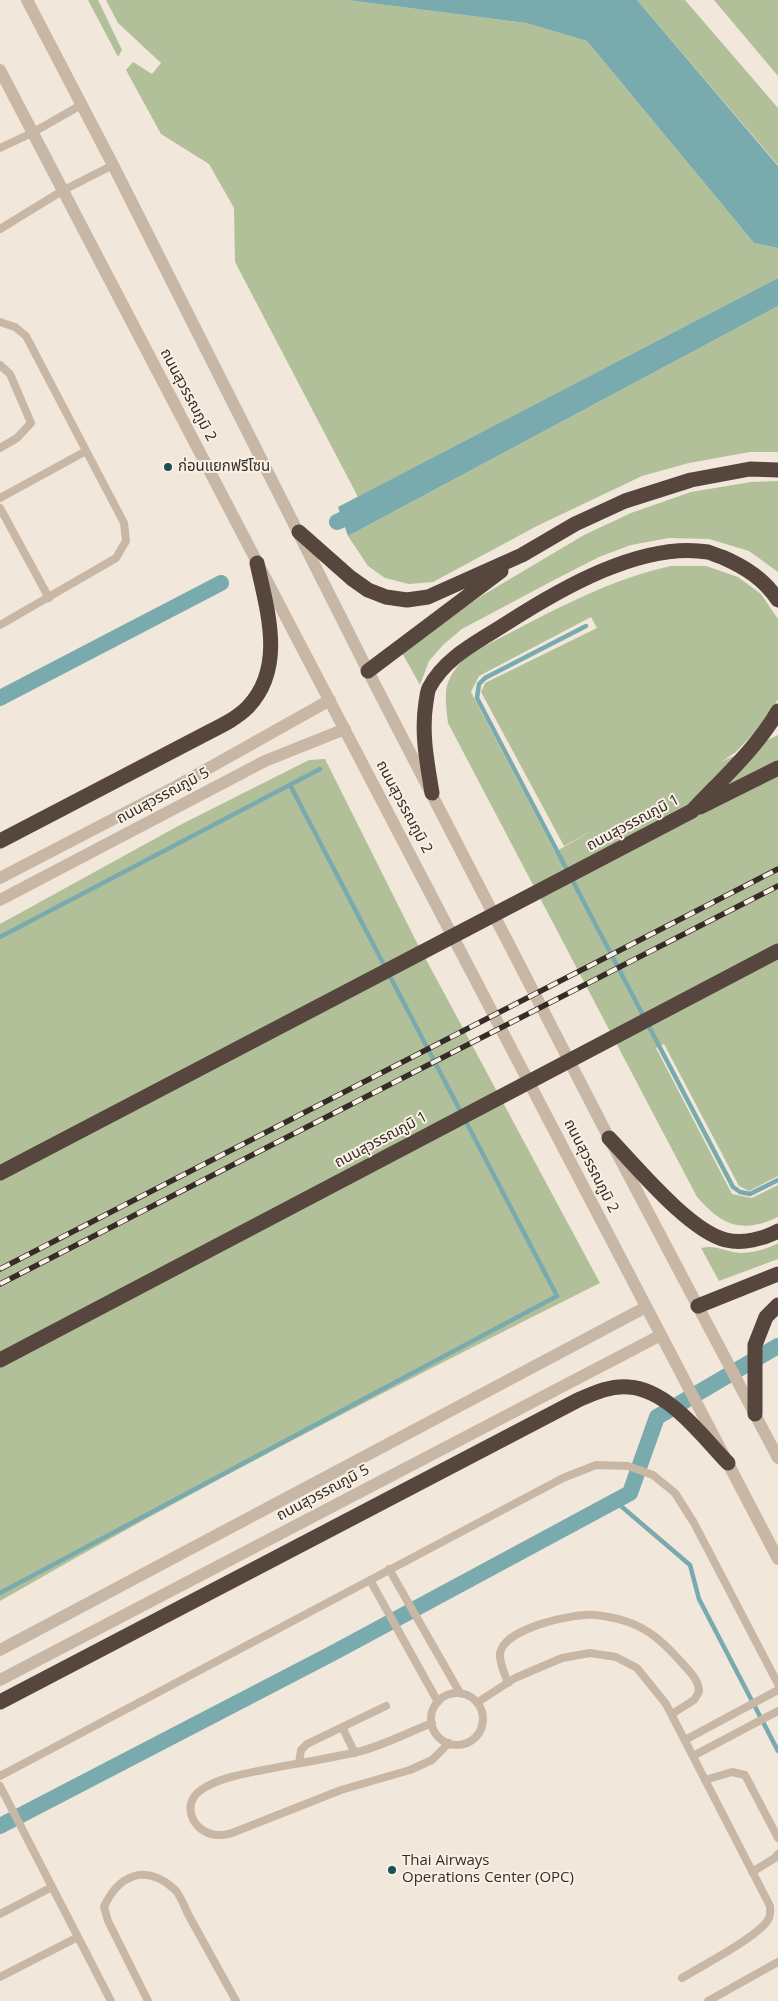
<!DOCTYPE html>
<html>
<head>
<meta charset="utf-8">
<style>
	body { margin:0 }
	canvas { display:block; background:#f1e7da }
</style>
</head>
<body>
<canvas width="778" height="2001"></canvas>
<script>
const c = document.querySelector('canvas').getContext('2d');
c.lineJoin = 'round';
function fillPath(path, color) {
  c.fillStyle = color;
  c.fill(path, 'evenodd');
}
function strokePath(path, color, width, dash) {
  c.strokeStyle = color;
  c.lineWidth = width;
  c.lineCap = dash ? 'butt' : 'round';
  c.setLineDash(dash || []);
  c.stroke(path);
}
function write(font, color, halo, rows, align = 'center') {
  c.font = font + ' "Open Sans","Noto Sans Thai",sans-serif';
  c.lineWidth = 4;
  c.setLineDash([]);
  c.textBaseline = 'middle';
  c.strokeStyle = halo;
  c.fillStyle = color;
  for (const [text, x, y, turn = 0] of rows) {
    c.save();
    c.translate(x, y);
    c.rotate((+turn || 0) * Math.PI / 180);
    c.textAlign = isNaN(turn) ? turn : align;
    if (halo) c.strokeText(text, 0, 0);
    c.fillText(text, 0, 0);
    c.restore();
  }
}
fillPath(new Path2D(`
	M 88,0 L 98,0 L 122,50 L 118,57 Z
	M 106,0 L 347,0 L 526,23 L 587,41 L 754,243 L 778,248 L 778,278 L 358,497 L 235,262 L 234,208 L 209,164 L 161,134 L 126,70 L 133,62 L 152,74 L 161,63 L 118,23 Z
	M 637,0 L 685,0 L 778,108 L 778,165 Z
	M 714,0 L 778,0 L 778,76 Z
	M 778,306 L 778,452 L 750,452 L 689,463 L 642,476 L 537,526 L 433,582 L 409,584 L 385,578 L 368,566 L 348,536 Z
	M 778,481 L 778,572 L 749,551 L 709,539 L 669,538 L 631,545 L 599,557 L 554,580 L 462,629 L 444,644 L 429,661 L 420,685 L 401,651 L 483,595 L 584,535 L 631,513 L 691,492 L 751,482 Z
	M 671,566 L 706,566 L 738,577 L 761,594 L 778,619 L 778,699 L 768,718 L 736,752 L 721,762 L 778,735 L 778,1176 L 749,1191 L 739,1186 L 664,1044 L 656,1048 L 732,1194 L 752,1198 L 778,1185 L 778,1217 C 741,1234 723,1226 697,1197 L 448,723 C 444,688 443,682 467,655 C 533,622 598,582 671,566 ZM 591,617 L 597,628 L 485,683 L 481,692 L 564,846 L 597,828 L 555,852 L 471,692 L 479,676 Z
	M 325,759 L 415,939 L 600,1283 C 398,1384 196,1488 0,1601 L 0,924 L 180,825 L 309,760 Z
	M 778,1243 L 778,1259 L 719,1281 L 701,1248 C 715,1244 726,1252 740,1253 C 752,1253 768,1249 778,1243 Z`), '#b2c09a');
fillPath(new Path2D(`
	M 347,0 L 637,0 L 778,166 L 778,248 L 754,243 L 587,41 L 526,23 Z
	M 778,278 L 778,306 L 348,536 L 338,507 Z`), '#79aaae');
strokePath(new Path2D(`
	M 586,626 L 485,678 L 479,684 L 477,698 L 733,1187 L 740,1192 L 750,1194 L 778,1180
	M 0,937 L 320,769
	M 615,1501 L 690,1565 L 699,1599 L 778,1751
	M 0,1593 L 557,1296 L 290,785`), '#79aaae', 4.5);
strokePath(new Path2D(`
	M 337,522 L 362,510
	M 0,698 L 221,583
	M 0,1826 L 333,1653 L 630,1493 L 657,1417 L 778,1346`), '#79aaae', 16);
strokePath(new Path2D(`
	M 0,148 L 32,133 L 81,105
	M 0,229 L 62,191 L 113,165
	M 0,322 L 15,327 L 26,336 L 124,523 L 126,541 L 116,558 L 0,625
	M 0,365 L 10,374 L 31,423 L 17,438 L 0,448
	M 0,498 L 86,451
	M 0,508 L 49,598
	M 389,1569 L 460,1693
	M 370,1580 L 438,1702
	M 508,1683 C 505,1674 499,1663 500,1653 C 505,1628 573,1613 595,1615 C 604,1616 616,1618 625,1621 C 649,1628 666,1645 682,1663 C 690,1672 699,1680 699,1692 L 694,1700 L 672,1714
	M431 1719a26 26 0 1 1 52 0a26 26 0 1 1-52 0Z
	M 478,1702 L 515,1678 L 562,1658 L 590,1653 L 616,1657 L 637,1668 L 666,1704 L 770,1906 C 770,1910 771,1914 769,1918 C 763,1934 700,1967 682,1978
	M 432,1723 C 409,1732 380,1747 357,1752 C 326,1759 294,1764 263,1770 C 243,1774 218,1778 201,1790 C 178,1806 196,1837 221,1835 C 224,1835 229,1834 232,1833 L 341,1790 L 410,1770 L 432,1760 L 449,1743
	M 342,1727 L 355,1753
	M 685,1740 L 778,1690
	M 693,1756 L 778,1711
	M 299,1763 L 301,1750 L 307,1744 L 386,1706
	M 0,1776 L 563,1478 L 596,1465 L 628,1466 L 653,1475 L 675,1493 L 694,1523 L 778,1684
	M 705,1780 L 732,1772 L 745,1775 L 778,1838
	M 0,1786 L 111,2001
	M 752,1872 L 775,1858 L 778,1854
	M 0,1914 L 52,1887
	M 0,1977 L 78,1937
	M 148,2001 L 108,1921 L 104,1907 C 118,1876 144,1863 173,1888 C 180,1893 184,1906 188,1914 C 204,1943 220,1972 236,2001
	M 708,2001 L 778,1962`), '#c9b7a6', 8);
strokePath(new Path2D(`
	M 27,0 L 113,165 L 368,671 L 609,1138 L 778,1458
	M 0,70 L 778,1559
	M 0,878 L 175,787 L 330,700
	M 0,900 L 265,761 L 345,729
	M 0,1650 L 646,1307
	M 0,1680 L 661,1335`), '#c9b7a6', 12);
strokePath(new Path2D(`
	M 299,532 L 351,578 L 368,590 L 386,597 L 407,600 L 428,597 L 522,555 L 575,524 L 625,501 L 691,480 L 750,469 L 778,470
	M 368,671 L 501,571
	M 432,793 C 427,762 421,733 426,702 C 427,698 427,692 429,688 C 445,657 479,641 507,623 C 560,589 642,541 708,552 C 712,553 717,556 722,557 C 745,567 764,579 778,600
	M 700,807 L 778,768
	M 692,811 C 721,780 756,749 778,711
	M 0,841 L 209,732 C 223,725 237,718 248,707 C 286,667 267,610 257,563
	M 609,1138 C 636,1166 689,1231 726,1240 C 743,1244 763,1239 778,1231
	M 698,1306 L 778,1274
	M 755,1414 L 755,1345 L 766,1317 L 778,1305
	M 0,1702 L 578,1400 C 594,1393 611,1385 629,1387 C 669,1390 702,1436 728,1463`), '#56463e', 15);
const rail = new Path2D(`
	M 0,1269 L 778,869
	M 0,1284 L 778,886`);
strokePath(rail, '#352c27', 5.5);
strokePath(rail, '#f9f1e6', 4, [11]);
strokePath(new Path2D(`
	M 0,1173 L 692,811
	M 0,1360 L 778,951`), '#56463e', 15);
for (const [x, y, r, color] of [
	[168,467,5,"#1d5056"],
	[392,1870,5,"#1d5056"]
]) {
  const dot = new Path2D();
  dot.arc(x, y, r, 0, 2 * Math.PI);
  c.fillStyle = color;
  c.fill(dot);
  strokePath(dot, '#f9f1e6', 2);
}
write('15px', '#352c27', '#f9f1e6', [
	["ถนนสุวรรณภูมิ 2",188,395,62],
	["ถนนสุวรรณภูมิ 5",163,796,-28],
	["ถนนสุวรรณภูมิ 2",404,807,62],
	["ถนนสุวรรณภูมิ 1",633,823,-28],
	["ถนนสุวรรณภูมิ 1",381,1140,-28],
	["ถนนสุวรรณภูมิ 2",591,1166,63],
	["ถนนสุวรรณภูมิ 5",323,1493,-28]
]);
write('15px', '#352c27', '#f9f1e6', [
	["ก่อนแยกฟรีโซน",178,467],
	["Thai Airways",402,1861],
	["Operations Center (OPC)",402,1878]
], 'left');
</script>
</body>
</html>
